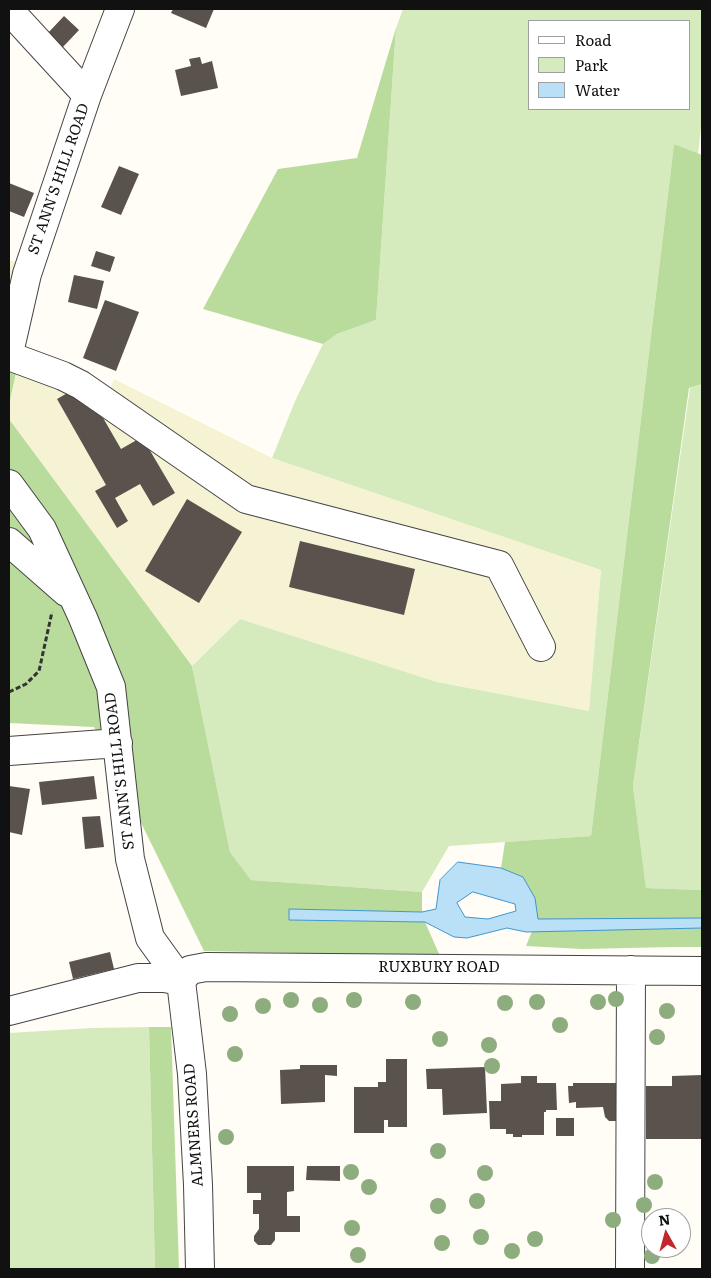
<!DOCTYPE html>
<html>
<head>
<meta charset="utf-8">
<style>
	body { margin:0 }
	#map { position:relative; width:711px; height:1278px; overflow:hidden; background:#fffdf5; font-family:Literata,serif }
	canvas { display:block }
	.frame { position:absolute; inset:0; border:10px solid #111; pointer-events:none }
	.legend { position:absolute; left:528px; top:20px; width:162px; height:90px; box-sizing:border-box; background:#fff; border:1px solid #a0a0a0; margin:0; padding:6px 9px; list-style:none; font-size:15px; color:#111 }
	.legend li { display:flex; align-items:center; gap:10px; height:25px }
	.legend b { width:25px; border:1px solid #a0a0a0 }
	.north { position:absolute; left:641px; top:1208px; width:50px; height:50px; box-sizing:border-box; background:#fff; border:1px solid #a0a0a0; border-radius:50%; rotate:353deg; font-size:14px; font-weight:700; line-height:20px; text-align:center; color:#111 }
	.north::after { content:''; display:block; margin:auto; width:18px; height:22px; background:#c4262e; clip-path:polygon(50% 0,100% 100%,50% 72%,0 100%) }
</style>
</head>
<body>
<div id="map">
<canvas width="711" height="1278"></canvas>
<div class="frame"></div>
<ul class="legend">
<li><b style="height:6px;background:#fff"></b>Road</li>
<li><b style="height:14px;background:#d5ebbd"></b>Park</li>
<li><b style="height:14px;background:#b9e0f7"></b>Water</li>
</ul>
<div class="north">N</div>
</div>
<script>
const c = document.querySelector('canvas').getContext('2d');
c.lineJoin = 'round';
function fillPath(path, color) {
  c.fillStyle = color;
  c.fill(path, 'evenodd');
}
function strokePath(path, color, width, dash) {
  c.strokeStyle = color;
  c.lineWidth = width;
  c.lineCap = dash ? 'butt' : 'round';
  c.setLineDash(dash || []);
  c.stroke(path);
}
function write(font, color, halo, rows, align = 'center') {
  c.font = font + ' Literata,serif';
  c.lineWidth = 5;
  c.setLineDash([]);
  c.textBaseline = 'middle';
  c.strokeStyle = halo;
  c.fillStyle = color;
  for (const [text, x, y, turn = 0] of rows) {
    c.save();
    c.translate(x, y);
    c.rotate((+turn || 0) * Math.PI / 180);
    c.textAlign = isNaN(turn) ? turn : align;
    if (halo) c.strokeText(text, 0, 0);
    c.fillText(text, 0, 0);
    c.restore();
  }
}
fillPath(new Path2D(`
	M 9,260 L 20,264 L 9,310 Z
	M 22,347 L 108,394 L 114,379 L 272,458 L 601,570 L 589,711 L 437,682 L 240,619 L 192,666 L 9,419 L 9,405 Z`), '#f6f3d4');
fillPath(new Path2D(`
	M 403,9 L 702,9 L 702,119 L 698,154 L 674,144 L 591,836 L 449,846 L 422,892 L 251,880 L 230,852 L 192,666 L 240,619 L 437,682 L 589,711 L 601,570 L 272,458 L 296,399 L 323,344 L 337,334 L 376,320 L 396,28 ZM 530,21 L 690,21 L 690,109 L 530,109 Z
	M 702,384 L 702,890 L 646,888 L 633,786 L 690,388 Z
	M 149,1027 L 155,1269 L 9,1269 L 9,1033 L 92,1028 Z`), '#d5ebbd');
fillPath(new Path2D(`
	M 396,28 L 376,320 L 337,334 L 323,344 L 203,309 L 278,169 L 357,158 Z
	M 674,144 L 702,155 L 702,384 L 689,388 L 633,786 L 646,888 L 702,890 L 702,947 L 673,947 L 582,949 L 526,946 L 537,919 L 523,877 L 501,868 L 505,842 L 591,836 Z
	M 9,371 L 16,373 L 9,405 Z
	M 9,419 L 192,666 L 230,852 L 251,880 L 422,892 L 422,912 L 289,909 L 289,920 L 425,922 L 440,956 L 204,951 L 94,727 L 9,723 Z
	M 149,1027 L 171,1027 L 179,1269 L 155,1269 Z`), '#b9dc9c');
const water = new Path2D(`
	M 458,862 L 501,868 L 523,877 L 535,898 L 538,919 L 702,918 L 702,928 L 526,932 L 507,928 L 467,938 L 454,937 L 425,922 L 289,920 L 289,909 L 422,912 L 436,909 L 440,880 ZM 473,892 L 515,904 L 516,911 L 488,919 L 465,917 L 457,903 Z`);
fillPath(water, '#b9e0f7');
strokePath(water, '#3f96cf', 1);
fillPath(new Path2D(`
	M 173,9 L 214,9 L 206,28 L 171,13 Z
	M 64,16 L 79,30 L 62,48 L 47,34 Z
	M 200,57 L 202,64 L 212,61 L 218,88 L 181,96 L 175,70 L 191,66 L 189,59 Z
	M 119,166 L 139,174 L 121,215 L 101,207 Z
	M 9,183 L 34,193 L 24,217 L 9,211 Z
	M 96,251 L 115,257 L 110,272 L 91,266 Z
	M 74,275 L 104,281 L 97,309 L 68,302 Z
	M 105,300 L 139,312 L 116,371 L 83,358 Z
	M 78,387 L 91,397 L 121,449 L 142,437 L 175,493 L 153,506 L 140,484 L 115,498 L 128,521 L 117,528 L 95,491 L 106,485 L 57,399 Z
	M 187,499 L 242,532 L 199,603 L 145,571 Z
	M 300,541 L 415,569 L 404,615 L 289,587 Z
	M 94,776 L 97,799 L 42,805 L 39,782 Z
	M 9,786 L 30,789 L 22,835 L 9,832 Z
	M 100,816 L 104,847 L 85,849 L 82,817 Z
	M 110,952 L 114,969 L 73,979 L 69,962 Z
	M 386,1059 L 407,1059 L 407,1127 L 388,1127 L 388,1120 L 384,1120 L 384,1133 L 354,1133 L 354,1087 L 378,1087 L 378,1082 L 386,1082 Z
	M 300,1065 L 337,1065 L 337,1076 L 325,1075 L 325,1102 L 281,1104 L 280,1070 L 300,1069 Z
	M 485,1067 L 487,1113 L 443,1115 L 442,1089 L 427,1089 L 426,1069 Z
	M 702,1075 L 702,1139 L 646,1139 L 646,1086 L 672,1086 L 672,1076 Z
	M 521,1076 L 537,1076 L 537,1083 L 556,1083 L 557,1110 L 546,1110 L 546,1112 L 544,1112 L 544,1135 L 522,1135 L 522,1137 L 513,1137 L 513,1134 L 506,1134 L 506,1129 L 490,1129 L 489,1101 L 501,1101 L 501,1084 L 521,1083 Z
	M 573,1083 L 621,1083 L 619,1118 L 616,1121 L 609,1121 L 605,1117 L 603,1107 L 576,1108 L 576,1102 L 569,1103 L 568,1086 L 573,1086 Z
	M 556,1118 L 574,1118 L 574,1136 L 556,1136 Z
	M 247,1166 L 294,1166 L 294,1191 L 287,1192 L 287,1216 L 300,1216 L 300,1232 L 275,1232 L 275,1240 L 271,1245 L 258,1245 L 254,1241 L 254,1236 L 259,1229 L 259,1214 L 253,1214 L 253,1200 L 261,1200 L 261,1193 L 247,1193 Z
	M 307,1166 L 340,1166 L 340,1181 L 306,1180 Z`), '#5a524d');
const minor = new Path2D(`
	M 9,10 L 87,95
	M 9,353 L 27,274 L 87,95 L 120,9
	M 9,356 L 63,376 L 81,385 L 246,499 L 499,565 L 541,647
	M 9,484 L 42,529 L 83,618 L 111,687 L 130,859 L 150,938 L 181,981 L 192,1074 L 198,1185 L 200,1269
	M 9,542 L 66,592
	M 9,751 L 118,743
	M 181,981 L 190,970 L 206,967 L 702,971
	M 9,1011 L 138,978 L 164,978 L 181,981
	M 630,1269 L 631,970`);
strokePath(minor, '#444', 30);
strokePath(new Path2D(`
	M 9,692 L 26,684 L 39,671 L 52,612`), '#333', 3, [5, 2.5]);
strokePath(minor, '#fff', 28);
c.fillStyle = '#8dad7f';
for (const [x, y] of [
	[616,999],
	[291,1000],
	[354,1000],
	[413,1002],
	[537,1002],
	[598,1002],
	[505,1003],
	[320,1005],
	[263,1006],
	[667,1011],
	[230,1014],
	[560,1025],
	[657,1037],
	[440,1039],
	[489,1045],
	[235,1054],
	[492,1066],
	[226,1137],
	[438,1151],
	[351,1172],
	[485,1173],
	[655,1182],
	[369,1187],
	[477,1201],
	[644,1205],
	[438,1206],
	[613,1220],
	[352,1228],
	[481,1237],
	[535,1239],
	[442,1243],
	[512,1251],
	[358,1255],
	[652,1256]
]) {
  c.beginPath();
  c.arc(x, y, 8, 0, 2 * Math.PI);
  c.fill();
}
write('15px', '#111', '#fff', [
	["ST ANN'S HILL ROAD",59,179,-71],
	["ST ANN'S HILL ROAD",120,771,-97],
	["RUXBURY ROAD",439,968],
	["ALMNERS ROAD",194,1125,-94]
]);
</script>
</body>
</html>
